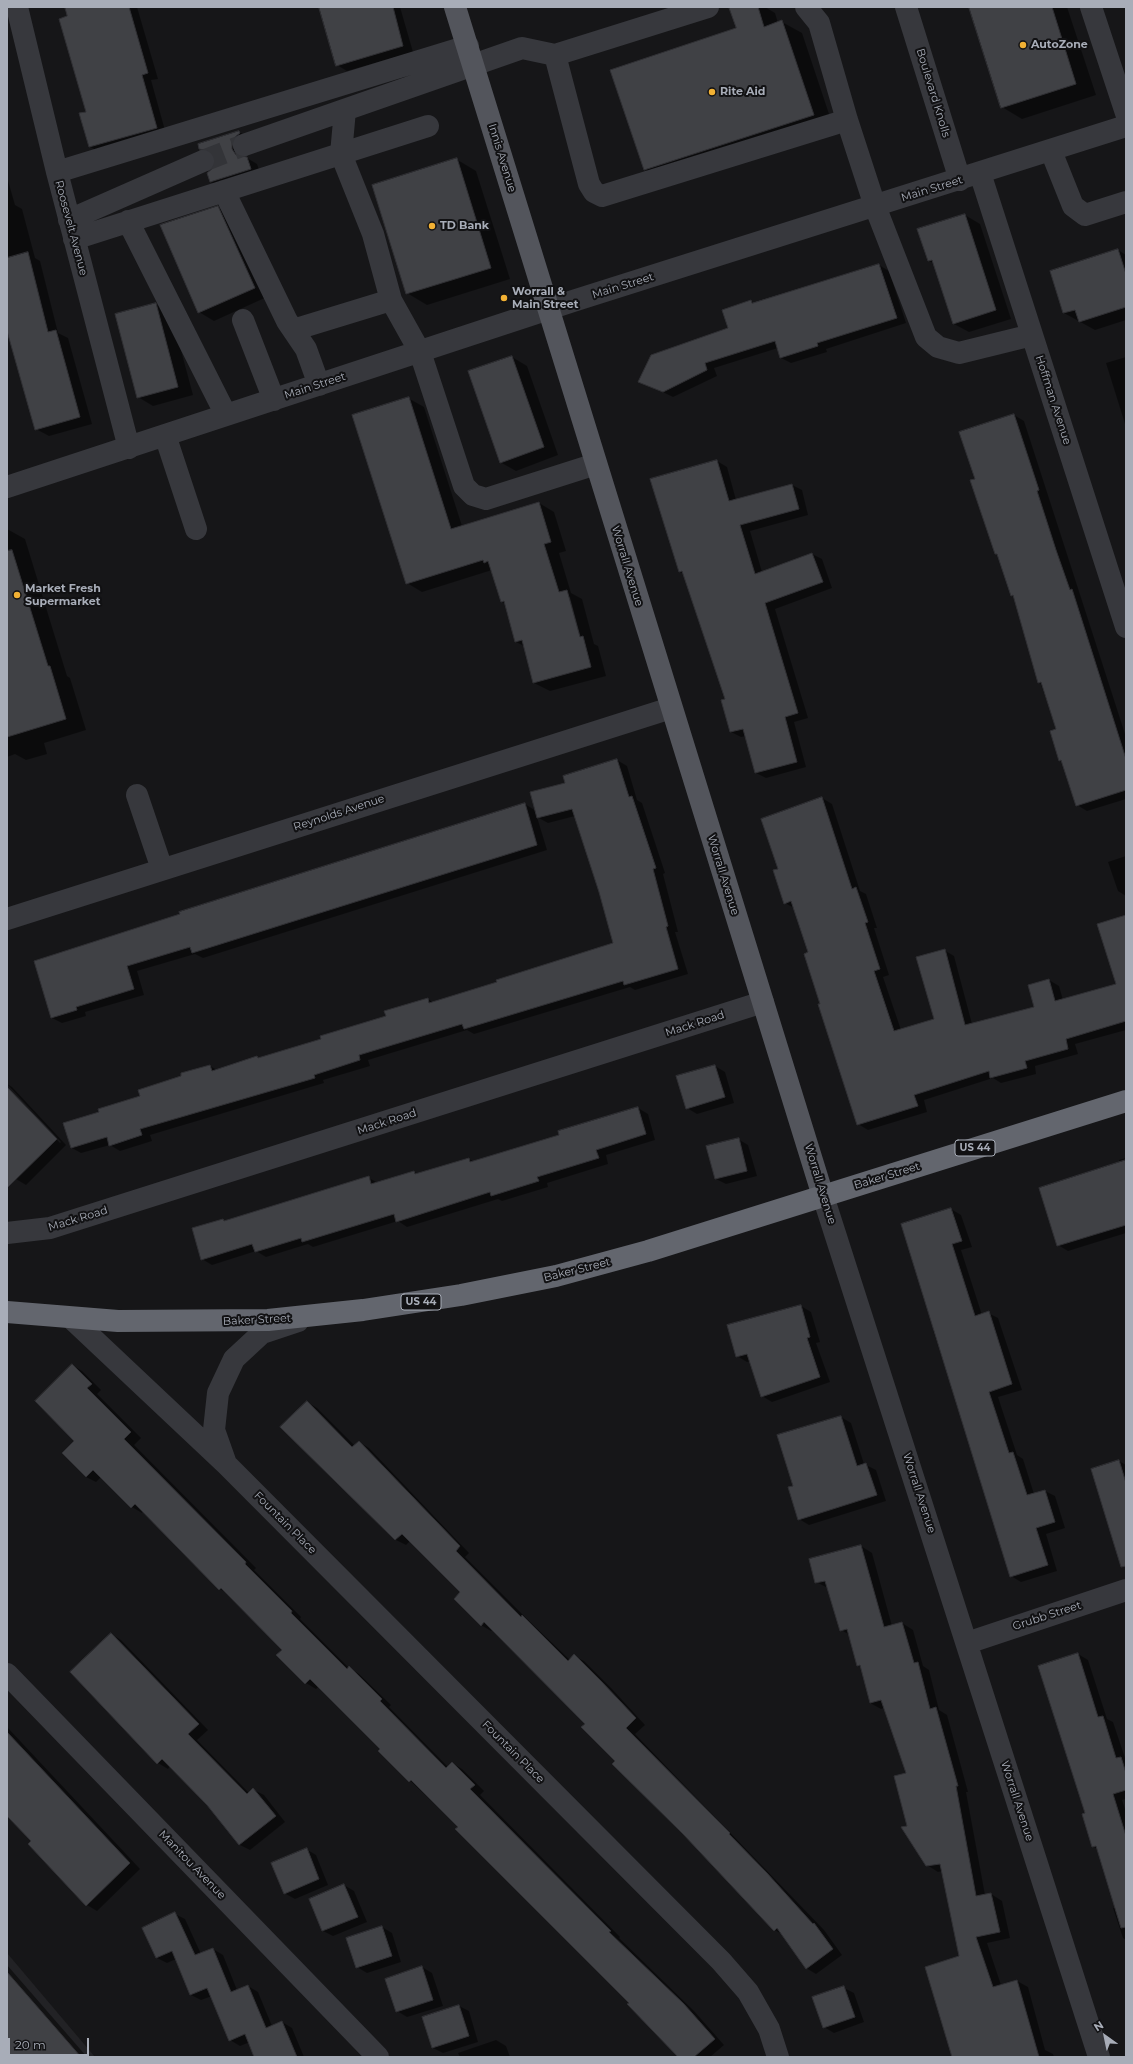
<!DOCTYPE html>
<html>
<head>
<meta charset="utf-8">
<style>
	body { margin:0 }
	#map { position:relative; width:1133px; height:2064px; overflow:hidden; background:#161618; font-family:Montserrat,sans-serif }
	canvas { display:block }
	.frame { position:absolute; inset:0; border:8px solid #a8adb8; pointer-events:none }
	.north { position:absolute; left:1085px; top:2016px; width:40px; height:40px; -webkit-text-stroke:3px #111113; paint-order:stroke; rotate:327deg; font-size:11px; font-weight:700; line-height:16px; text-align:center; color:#a8adb8 }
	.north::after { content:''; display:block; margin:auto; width:14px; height:18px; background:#a8adb8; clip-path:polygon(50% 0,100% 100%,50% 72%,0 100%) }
	.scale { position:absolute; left:8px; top:2038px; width:81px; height:18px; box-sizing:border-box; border:2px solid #a8adb8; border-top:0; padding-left:5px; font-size:12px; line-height:14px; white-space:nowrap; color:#a8adb8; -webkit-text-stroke:3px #111113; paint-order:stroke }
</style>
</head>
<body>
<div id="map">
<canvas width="1133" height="2064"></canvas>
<div class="frame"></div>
<div class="north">N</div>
<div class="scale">20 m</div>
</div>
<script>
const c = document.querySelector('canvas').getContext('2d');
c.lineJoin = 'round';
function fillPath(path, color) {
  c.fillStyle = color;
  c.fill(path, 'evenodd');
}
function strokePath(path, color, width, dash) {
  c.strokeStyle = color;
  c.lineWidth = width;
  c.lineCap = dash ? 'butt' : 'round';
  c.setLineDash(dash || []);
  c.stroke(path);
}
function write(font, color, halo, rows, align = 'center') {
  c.font = font + ' Montserrat,sans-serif';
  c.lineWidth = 4;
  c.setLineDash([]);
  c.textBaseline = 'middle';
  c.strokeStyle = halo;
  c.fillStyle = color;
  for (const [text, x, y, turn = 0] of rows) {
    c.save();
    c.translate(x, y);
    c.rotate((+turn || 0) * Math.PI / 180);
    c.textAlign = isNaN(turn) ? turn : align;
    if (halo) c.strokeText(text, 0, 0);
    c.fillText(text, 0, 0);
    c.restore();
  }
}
fillPath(new Path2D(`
	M 7,1953 L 95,2057 L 7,2057 Z`), '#222225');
fillPath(new Path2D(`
	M 66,7 L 137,7 L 158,79 L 151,80 L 166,134 L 100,152 L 90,147 L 87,112 Z
	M 320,7 L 400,7 L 413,52 L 347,71 L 337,65 Z
	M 739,7 L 765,7 L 775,13 L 778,23 L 782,22 L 802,33 L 833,126 L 664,181 L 644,169 L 737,28 Z
	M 970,7 L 1067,7 L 1096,95 L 1022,119 L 1002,107 Z
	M 239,132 L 249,137 L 242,155 L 257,164 L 261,175 L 221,188 L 211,182 L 208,173 L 214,169 L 216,162 L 215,155 L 200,149 Z
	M 456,159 L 476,171 L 510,279 L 427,305 L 407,293 Z
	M 7,177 L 15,205 L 22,209 L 35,258 L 40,261 L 58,333 L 68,338 L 92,424 L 49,436 L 36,429 L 7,328 Z
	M 217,207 L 233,216 L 269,296 L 214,321 L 199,312 Z
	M 965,215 L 980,224 L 1011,319 L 969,332 L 954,324 L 935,264 L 929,261 Z
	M 1118,250 L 1126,255 L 1126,320 L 1095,330 L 1064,313 L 1051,271 Z
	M 879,265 L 889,271 L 906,323 L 826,349 L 827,352 L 791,363 L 781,358 L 778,348 L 714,368 L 717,376 L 673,397 L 640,381 L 729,329 L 751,301 L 755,304 Z
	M 155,304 L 171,313 L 193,395 L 153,406 L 138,397 Z
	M 512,357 L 527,366 L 558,455 L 516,471 L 500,462 Z
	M 1126,357 L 1126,427 L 1106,363 Z
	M 408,398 L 424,407 L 462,526 L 539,503 L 554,512 L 566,551 L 559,553 L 571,593 L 582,599 L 594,644 L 598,646 L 606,676 L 550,691 L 534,683 L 524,646 L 516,642 L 505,604 L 501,601 L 492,570 L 422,592 L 407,583 ZM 568,597 L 570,597 L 582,642 L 580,642 Z
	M 1014,415 L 1024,421 L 1126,737 L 1126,799 L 1087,811 L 1077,805 L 1063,762 L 1060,760 L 1057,730 L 1030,654 L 1014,596 L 1012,595 L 999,556 L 996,554 L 976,479 Z
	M 717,461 L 727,467 L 736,500 L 792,485 L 802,490 L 808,515 L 750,531 L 762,572 L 812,554 L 822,559 L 832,588 L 775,609 L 808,718 L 794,722 L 806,767 L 766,778 L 756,773 L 746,736 L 741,737 L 731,732 L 722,701 L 726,700 L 684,574 L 680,572 Z
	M 7,529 L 25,539 L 67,676 L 70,678 L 86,730 L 44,743 L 47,754 L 26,760 L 15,754 L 7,757 Z
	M 617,760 L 627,766 L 637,800 L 642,803 L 665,873 L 663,874 L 678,932 L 675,932 L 688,974 L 635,990 L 630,987 L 474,1034 L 467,1030 L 368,1060 L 370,1066 L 323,1080 L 324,1083 L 150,1135 L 152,1141 L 120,1151 L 110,1145 L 81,1153 L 72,1148 L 64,1124 L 101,1113 L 210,1066 L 217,1070 L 257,1057 L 260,1059 L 387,1017 L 428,999 L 434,1003 L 614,944 L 600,892 L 575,816 L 548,823 L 537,817 L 547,850 L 203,958 L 195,954 L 137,971 L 144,995 L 85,1012 L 86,1016 L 62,1023 L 52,1018 L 35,962 L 525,804 L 536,811 L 566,784 Z
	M 822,798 L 832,804 L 860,891 L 866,894 L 877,928 L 874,928 L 889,975 L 883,977 L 901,1030 L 935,1019 L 944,950 L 954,956 L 972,1024 L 1036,1008 L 1049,980 L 1059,986 L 1063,1000 L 1117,984 L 1126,916 L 1126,1030 L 1075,1044 L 1078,1054 L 1035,1066 L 1036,1074 L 1001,1083 L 993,1078 L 924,1100 L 927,1112 L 868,1130 L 858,1124 L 809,953 L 794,908 L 785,903 L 779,870 L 762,819 Z
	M 1126,856 L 1126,896 L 1118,891 L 1108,862 Z
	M 715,1066 L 725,1072 L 734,1103 L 697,1114 L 687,1108 Z
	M 7,1084 L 12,1087 L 66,1145 L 26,1185 L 16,1179 L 7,1170 L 7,1087 L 60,1143 L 61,1142 Z
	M 638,1108 L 648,1114 L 655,1140 L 606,1155 L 608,1164 L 547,1183 L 548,1187 L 502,1201 L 498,1199 L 407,1227 L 398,1221 L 313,1247 L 308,1244 L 266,1257 L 256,1251 L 212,1265 L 202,1259 L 223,1220 L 225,1221 L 369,1178 L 378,1183 L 414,1172 L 418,1174 L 469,1159 L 474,1162 L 560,1135 Z
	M 738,1139 L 748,1145 L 757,1176 L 726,1184 L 716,1179 Z
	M 1126,1158 L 1126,1233 L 1068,1251 L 1058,1245 L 1120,1163 L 1119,1160 Z
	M 951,1209 L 961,1215 L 972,1247 L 961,1250 L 982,1315 L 988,1313 L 998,1318 L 1022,1390 L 998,1397 L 1017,1455 L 1023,1459 L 1034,1494 L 1045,1491 L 1055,1496 L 1065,1528 L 1046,1534 L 1057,1571 L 1021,1582 L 1011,1576 L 1003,1545 L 933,1330 L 935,1330 Z
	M 801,1306 L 811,1312 L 820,1342 L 816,1343 L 830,1382 L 772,1402 L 762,1396 L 750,1361 L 747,1362 L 737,1356 Z
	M 72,1365 L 82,1371 L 101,1390 L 97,1394 L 141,1438 L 134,1445 L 256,1568 L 254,1570 L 301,1617 L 300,1619 L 349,1668 L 359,1674 L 391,1705 L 389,1707 L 448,1767 L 452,1763 L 462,1769 L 484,1791 L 480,1795 L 620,1937 L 619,1938 L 694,2011 L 724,2045 L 710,2057 L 678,2057 L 630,2003 L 459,1827 L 379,1751 L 381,1749 L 319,1686 L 316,1689 L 306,1683 L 284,1650 L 229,1594 L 220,1589 L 143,1511 L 142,1513 L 132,1507 L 101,1477 L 96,1482 L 86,1477 L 63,1453 L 76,1441 Z
	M 307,1402 L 317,1408 L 355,1446 L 359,1442 L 369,1448 L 469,1553 L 465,1557 L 527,1619 L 570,1660 L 574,1656 L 584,1661 L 612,1689 L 645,1725 L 635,1734 L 824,1930 L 842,1955 L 816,1974 L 806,1968 L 783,1935 L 775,1930 L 616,1761 L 586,1724 L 493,1629 L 491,1631 L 481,1625 L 462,1592 L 410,1541 L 406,1545 L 396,1540 L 282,1427 Z
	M 841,1417 L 851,1423 L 864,1464 L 876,1470 L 886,1501 L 809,1525 L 799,1519 L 794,1487 L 779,1435 Z
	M 1119,1461 L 1126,1465 L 1126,1549 Z
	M 861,1546 L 872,1553 L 892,1626 L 902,1623 L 913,1630 L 923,1666 L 929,1670 L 939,1710 L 947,1715 L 968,1792 L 966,1792 L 985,1895 L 991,1894 L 1002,1901 L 1010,1938 L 987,1943 L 1001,1985 L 1017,1981 L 1028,1987 L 1045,2050 L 1053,2054 L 1054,2057 L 1003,2057 L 960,1956 L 942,1871 L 938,1872 L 927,1865 L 908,1827 L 907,1773 L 884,1708 L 881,1709 L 870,1703 L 862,1668 L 858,1665 L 850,1635 L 841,1630 L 828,1588 L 816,1582 Z
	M 111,1634 L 121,1640 L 208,1730 L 197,1740 L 249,1793 L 254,1790 L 264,1795 L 285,1822 L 250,1850 L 240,1845 L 208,1804 L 170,1766 L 168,1769 L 158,1763 Z
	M 1078,1654 L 1088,1660 L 1107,1719 L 1113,1722 L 1126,1761 L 1126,1799 L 1122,1800 L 1126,1812 L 1126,1940 L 1123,1938 L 1113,1908 L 1116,1907 L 1097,1849 L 1093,1846 L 1087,1813 Z
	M 7,1727 L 140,1869 L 97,1911 L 87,1905 L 33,1841 L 7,1814 Z
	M 306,1849 L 316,1855 L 328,1885 L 295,1899 L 284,1893 Z
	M 344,1885 L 354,1891 L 367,1922 L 333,1936 L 323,1931 Z
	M 175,1914 L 185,1919 L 201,1954 L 213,1949 L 223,1955 L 237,1990 L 248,1986 L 258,1992 L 272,2026 L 282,2022 L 292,2028 L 304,2057 L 256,2057 L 250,2042 L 240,2046 L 230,2040 L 212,1996 L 201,2000 L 191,1995 L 176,1959 L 167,1963 L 157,1958 L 143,1929 Z
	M 382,1927 L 392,1933 L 401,1962 L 367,1973 L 357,1967 Z
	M 7,1965 L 87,2057 L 7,2057 Z
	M 422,1967 L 432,1973 L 443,2006 L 407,2017 L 397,2011 Z
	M 844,1988 L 854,1993 L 864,2022 L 834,2033 L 824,2027 Z
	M 459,2006 L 469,2011 L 478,2042 L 443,2053 L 433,2048 Z
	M 496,2040 L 506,2046 L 510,2057 L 460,2057 L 458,2053 Z`), '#0007');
const building = new Path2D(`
	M 65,7 L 129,7 L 148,73 L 142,75 L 157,128 L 89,147 L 79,113 L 86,112 L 59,19 L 67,16 Z
	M 319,7 L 393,7 L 403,46 L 336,66 Z
	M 729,7 L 758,7 L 764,27 L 782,20 L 814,115 L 644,170 L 610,70 L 736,28 Z
	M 969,7 L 1052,7 L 1076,84 L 1001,108 Z
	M 239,131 L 240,133 L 235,137 L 232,142 L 232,149 L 236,155 L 247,157 L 251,169 L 210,182 L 207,173 L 213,168 L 215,162 L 215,156 L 210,151 L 199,149 L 198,144 Z
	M 457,158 L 491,268 L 406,294 L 372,185 Z
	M 218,206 L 255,288 L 198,313 L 160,225 Z
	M 965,214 L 996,310 L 953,324 L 932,260 L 928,261 L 917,229 Z
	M 1118,249 L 1126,274 L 1126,307 L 1079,322 L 1075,310 L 1063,313 L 1050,271 Z
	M 28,252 L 48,332 L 56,330 L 80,417 L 35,430 L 7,331 L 7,258 Z
	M 879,264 L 897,318 L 817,343 L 818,346 L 780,358 L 775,341 L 705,363 L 707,370 L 663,392 L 638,382 L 651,355 L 728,328 L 722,310 L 751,300 L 752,303 Z
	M 156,303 L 178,387 L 137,398 L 115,314 Z
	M 512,356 L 544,447 L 500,463 L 468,371 Z
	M 409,397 L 451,529 L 539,502 L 551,542 L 544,544 L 559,592 L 567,590 L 580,637 L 583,636 L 591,667 L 533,683 L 522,640 L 515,642 L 504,601 L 501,602 L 488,561 L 484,563 L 483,560 L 406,584 L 352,415 Z
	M 1014,414 L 1039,490 L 1037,491 L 1056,550 L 1070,590 L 1072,589 L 1126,759 L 1126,790 L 1076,806 L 1061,760 L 1059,761 L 1050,731 L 1056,729 L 1041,682 L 1038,683 L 1013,595 L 1011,596 L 997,554 L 995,554 L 970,480 L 975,479 L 959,432 Z
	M 717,460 L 729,501 L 792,484 L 799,509 L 740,525 L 755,574 L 812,553 L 823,582 L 765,603 L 798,713 L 785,717 L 797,762 L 755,773 L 743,729 L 730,732 L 721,700 L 725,699 L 682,571 L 679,572 L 650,479 Z
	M 12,550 L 48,666 L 50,666 L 66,719 L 7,737 L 7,551 Z
	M 617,759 L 629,797 L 632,796 L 656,868 L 653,869 L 668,926 L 666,927 L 678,969 L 624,985 L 623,981 L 464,1029 L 462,1024 L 359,1055 L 360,1060 L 314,1075 L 315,1078 L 140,1129 L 142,1135 L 109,1146 L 107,1137 L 71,1148 L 63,1123 L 99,1112 L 98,1109 L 140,1096 L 138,1090 L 181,1076 L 181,1073 L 210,1065 L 212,1071 L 257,1056 L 258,1058 L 321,1039 L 320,1036 L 386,1016 L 384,1011 L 428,998 L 429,1003 L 497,982 L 496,980 L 613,943 L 599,892 L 572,809 L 537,818 L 530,792 L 565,783 L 563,776 Z
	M 822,797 L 852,889 L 856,887 L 868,922 L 865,923 L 880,969 L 874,971 L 894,1031 L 934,1019 L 916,957 L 945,949 L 965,1025 L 1034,1007 L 1028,985 L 1049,979 L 1055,1001 L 1116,984 L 1097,924 L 1126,915 L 1126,1021 L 1066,1039 L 1068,1049 L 1025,1061 L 1027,1068 L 990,1078 L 989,1071 L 914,1095 L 918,1106 L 857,1125 L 818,1004 L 820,1004 L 804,954 L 808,952 L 791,901 L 784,904 L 773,870 L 778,869 L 761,819 Z
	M 525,803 L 537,845 L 192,953 L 190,947 L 127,966 L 134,989 L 76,1007 L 77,1010 L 51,1018 L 34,961 L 180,914 L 179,912 Z
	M 715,1065 L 725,1097 L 686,1109 L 676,1076 Z
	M 7,1087 L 57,1139 L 7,1188 Z
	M 638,1107 L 646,1134 L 596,1150 L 599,1158 L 537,1177 L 539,1181 L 491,1196 L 490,1192 L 396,1222 L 394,1214 L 302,1242 L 301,1238 L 255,1252 L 252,1244 L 201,1260 L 192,1228 L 223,1219 L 224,1221 L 369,1176 L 371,1184 L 414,1171 L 415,1174 L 469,1158 L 470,1162 L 559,1135 L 558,1131 Z
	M 739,1138 L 747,1171 L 715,1179 L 706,1146 Z
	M 1126,1160 L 1126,1225 L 1057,1246 L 1039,1188 Z
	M 951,1208 L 962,1241 L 952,1244 L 975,1316 L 989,1311 L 1012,1384 L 989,1392 L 1009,1453 L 1013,1452 L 1027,1495 L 1045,1490 L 1055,1522 L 1036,1528 L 1048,1565 L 1010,1577 L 901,1224 Z
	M 801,1305 L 810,1337 L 807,1338 L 820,1377 L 761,1397 L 747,1354 L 736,1357 L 727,1325 Z
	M 72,1364 L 92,1384 L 87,1388 L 131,1432 L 124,1439 L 246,1562 L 245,1564 L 292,1611 L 291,1613 L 347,1669 L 349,1666 L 382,1699 L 380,1701 L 446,1768 L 452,1762 L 475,1785 L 470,1789 L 611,1931 L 609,1932 L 684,2004 L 715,2039 L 694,2057 L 678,2057 L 627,2004 L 629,2003 L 455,1829 L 458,1827 L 411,1780 L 409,1782 L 378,1751 L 380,1749 L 310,1679 L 305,1684 L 276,1655 L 282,1650 L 221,1588 L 219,1590 L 135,1504 L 131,1508 L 93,1470 L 86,1477 L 62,1453 L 74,1441 L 35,1401 Z
	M 307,1401 L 352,1447 L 359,1441 L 460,1546 L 456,1551 L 521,1617 L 522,1615 L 568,1661 L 574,1654 L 602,1682 L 636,1718 L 626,1728 L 730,1833 L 729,1834 L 767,1873 L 813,1924 L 814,1923 L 833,1949 L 806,1969 L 777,1928 L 774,1931 L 683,1834 L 612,1764 L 615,1761 L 581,1727 L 585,1724 L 484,1622 L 481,1626 L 454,1599 L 460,1592 L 402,1534 L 395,1540 L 280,1427 Z
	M 841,1416 L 857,1466 L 866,1463 L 877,1495 L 798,1520 L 788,1487 L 793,1486 L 777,1435 Z
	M 1119,1460 L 1126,1483 L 1126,1566 L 1121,1567 L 1091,1469 Z
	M 861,1545 L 884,1627 L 902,1622 L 914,1663 L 918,1662 L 930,1709 L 936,1707 L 958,1786 L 956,1786 L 976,1896 L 991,1893 L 1000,1932 L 976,1937 L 993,1987 L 1017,1980 L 1039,2057 L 952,2057 L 925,1967 L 959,1956 L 940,1864 L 926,1866 L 901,1827 L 907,1826 L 894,1776 L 906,1773 L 881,1700 L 870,1703 L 860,1665 L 857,1666 L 847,1629 L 840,1631 L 825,1581 L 815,1583 L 809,1559 Z
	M 111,1633 L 199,1724 L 188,1734 L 247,1794 L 253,1788 L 276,1816 L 239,1845 L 207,1805 L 162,1759 L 157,1764 L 70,1672 Z
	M 1078,1653 L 1098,1717 L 1103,1716 L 1116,1758 L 1121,1757 L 1126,1773 L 1126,1790 L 1113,1794 L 1126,1836 L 1126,1927 L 1121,1928 L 1096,1846 L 1092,1847 L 1082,1814 L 1085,1813 L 1038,1666 Z
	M 7,1732 L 130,1863 L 86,1906 L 28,1844 L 31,1841 L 7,1816 Z
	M 307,1848 L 319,1879 L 284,1894 L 271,1863 Z
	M 344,1884 L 358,1917 L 322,1931 L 309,1899 Z
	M 175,1912 L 195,1955 L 213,1948 L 231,1992 L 248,1985 L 266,2028 L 282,2021 L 297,2057 L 254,2057 L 245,2034 L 229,2041 L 207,1988 L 190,1995 L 172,1951 L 156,1958 L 142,1928 Z
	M 382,1926 L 392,1956 L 356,1968 L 346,1938 Z
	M 422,1966 L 433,2000 L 396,2012 L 385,1979 Z
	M 7,1972 L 81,2057 L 7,2057 Z
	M 844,1986 L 855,2017 L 823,2028 L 812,1997 Z
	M 459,2005 L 469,2036 L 432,2048 L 422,2017 Z`);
fillPath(building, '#404145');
strokePath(building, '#303034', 1);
strokePath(new Path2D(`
	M 203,161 L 244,145`), '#333438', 22, [22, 11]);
strokePath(new Path2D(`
	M 17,7 L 57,172 L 129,448
	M 806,7 L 819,23 L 847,120 L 875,206 L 926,337 L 938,347 L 959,353 L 1032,335
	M 906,7 L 960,180
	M 1091,7 L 1126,113
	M 555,55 L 589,184 L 594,192 L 602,196 L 847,120
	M 345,110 L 341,154 L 373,234 L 391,300 L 420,352 L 464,486 L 473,495 L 486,499 L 596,464
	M 244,145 L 522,48 L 555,55 L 708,7
	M 1051,151 L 1073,206 L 1085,215 L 1126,202
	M 57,172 L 468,46
	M 980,173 L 1126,627
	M 224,191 L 287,321 L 306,349 L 319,385
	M 69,220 L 203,161
	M 128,221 L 226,415
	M 74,239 L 428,126
	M 243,320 L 274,400
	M 293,330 L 391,300
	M 165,435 L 196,529
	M 7,487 L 573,301 L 1126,126
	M 137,795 L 162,869
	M 7,919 L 671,708
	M 823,1196 L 1099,2057
	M 7,1233 L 50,1228 L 763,1002
	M 71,1318 L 226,1464 L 721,1961 L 748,1992 L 769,2029 L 778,2057
	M 225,1461 L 214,1430 L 218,1393 L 234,1359 L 262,1333 L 298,1321
	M 967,1643 L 1126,1590
	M 7,1674 L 378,2057`), '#37383d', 22);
strokePath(new Path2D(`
	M 455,7 L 823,1196`), '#53555c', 22);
strokePath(new Path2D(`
	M 7,1312 L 118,1321 L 268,1320 L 363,1310 L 461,1295 L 556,1276 L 648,1251 L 1126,1101`), '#63666e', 22);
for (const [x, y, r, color] of [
	[1023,45,4,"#f2b134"],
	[712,92,4,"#f2b134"],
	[432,226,4,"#f2b134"],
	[504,298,4,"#f2b134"],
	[17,595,4,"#f2b134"]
]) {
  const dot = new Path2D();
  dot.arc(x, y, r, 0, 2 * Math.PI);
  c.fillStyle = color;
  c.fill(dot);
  strokePath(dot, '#111113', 1.5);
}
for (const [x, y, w] of [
	[975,1148,40],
	[421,1302,40]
]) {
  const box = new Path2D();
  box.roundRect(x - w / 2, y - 8, w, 16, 3);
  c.fillStyle = '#111113';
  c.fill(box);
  strokePath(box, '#a8adb8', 1);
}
write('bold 10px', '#a8adb8', null, [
	["US 44",975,1148],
	["US 44",421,1302]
]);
write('bold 11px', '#a8adb8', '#111113', [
	["AutoZone",1031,45],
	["Rite Aid",720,92],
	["TD Bank",440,226],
	["Worrall &",512,292],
	["Main Street",512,305],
	["Market Fresh",25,589],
	["Supermarket",25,602]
], 'left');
write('11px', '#a8adb8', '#111113', [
	["Boulevard Knolls",933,93,73],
	["Innis Avenue",502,158,73],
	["Main Street",932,189,-17],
	["Roosevelt Avenue",71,228,75],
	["Main Street",623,286,-17],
	["Main Street",315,386,-18],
	["Hoffman Avenue",1053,400,72],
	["Worrall Avenue",627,566,73],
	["Reynolds Avenue",339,813,-18],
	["Worrall Avenue",723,875,73],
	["Mack Road",695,1024,-18],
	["Mack Road",387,1122,-18],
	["Baker Street",887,1176,-17],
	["Worrall Avenue",820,1184,73],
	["Mack Road",78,1219,-17],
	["Baker Street",577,1270,-14],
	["Baker Street",257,1320,-3],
	["Worrall Avenue",919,1493,72],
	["Fountain Place",285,1523,45],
	["Grubb Street",1047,1616,-18],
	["Fountain Place",513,1752,45],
	["Worrall Avenue",1017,1801,72],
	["Manitou Avenue",192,1865,46]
]);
</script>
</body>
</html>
